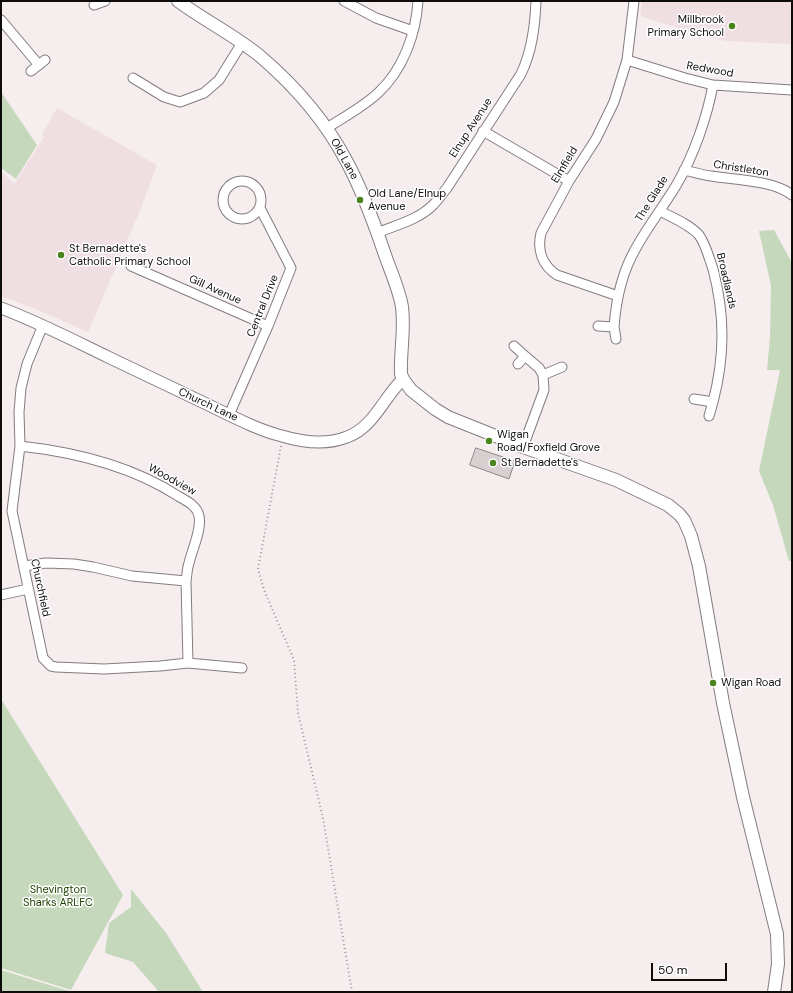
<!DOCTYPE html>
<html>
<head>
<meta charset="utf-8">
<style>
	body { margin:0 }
	#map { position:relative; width:793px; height:993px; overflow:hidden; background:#f6edef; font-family:"DM Sans",sans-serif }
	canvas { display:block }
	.frame { position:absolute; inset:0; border:2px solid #0f0c0c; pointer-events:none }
	.scale { position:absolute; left:651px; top:963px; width:76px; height:18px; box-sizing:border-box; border:2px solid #0f0c0c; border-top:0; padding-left:5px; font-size:12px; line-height:14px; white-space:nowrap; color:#0f0c0c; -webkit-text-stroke:3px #fff; paint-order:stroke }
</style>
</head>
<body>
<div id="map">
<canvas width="793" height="993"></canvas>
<div class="frame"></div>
<div class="scale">50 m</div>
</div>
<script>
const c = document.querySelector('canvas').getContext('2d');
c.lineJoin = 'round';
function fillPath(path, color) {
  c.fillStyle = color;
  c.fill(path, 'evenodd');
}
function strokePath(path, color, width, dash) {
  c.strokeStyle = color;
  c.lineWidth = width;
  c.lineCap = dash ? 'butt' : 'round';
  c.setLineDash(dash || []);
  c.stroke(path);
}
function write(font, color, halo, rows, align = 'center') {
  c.font = font + ' "DM Sans",sans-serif';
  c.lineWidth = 3;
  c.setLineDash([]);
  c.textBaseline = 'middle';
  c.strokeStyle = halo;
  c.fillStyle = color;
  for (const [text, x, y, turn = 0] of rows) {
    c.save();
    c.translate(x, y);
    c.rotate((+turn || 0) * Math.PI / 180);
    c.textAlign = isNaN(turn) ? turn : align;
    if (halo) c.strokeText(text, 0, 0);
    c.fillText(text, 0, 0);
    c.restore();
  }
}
fillPath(new Path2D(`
	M 642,1 L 792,1 L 792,44 L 725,41 L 704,36 L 640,16 Z
	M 57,108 L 157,165 L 139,213 L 88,332 L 33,308 L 1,296 L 1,171 L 14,184 L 44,137 L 42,134 Z`), '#f0dfe2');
fillPath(new Path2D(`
	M 1,92 L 37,145 L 16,179 L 1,168 Z
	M 774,230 L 792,263 L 792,561 L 789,561 L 773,505 L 759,471 L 780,370 L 767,370 L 770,337 L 771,286 L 759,231 Z
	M 1,699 L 123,895 L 71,990 L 1,968 Z
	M 131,889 L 166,933 L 203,992 L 159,992 L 133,962 L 105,953 L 109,923 L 131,907 Z
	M 1,970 L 72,992 L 1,992 Z`), '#c5d8bb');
const building = new Path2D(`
	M 476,448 L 515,461 L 509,479 L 470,465 Z`);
fillPath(building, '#d8cfd1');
strokePath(building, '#8e8788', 1);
const minor = new Path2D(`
	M 344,1 L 376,18 L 413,31
	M 94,5 L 105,1
	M 1,20 L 39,65
	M 627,60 L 685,78 L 713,85 L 792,90
	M 31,71 L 45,60
	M 133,78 L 164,97 L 180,102 L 204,93 L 219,80 L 242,43
	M 327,128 C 344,117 363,107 378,93 C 403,70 416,34 418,1
	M 483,131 L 569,181
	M 684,170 C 693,172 702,175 711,176 C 735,180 773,180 792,195
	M223 200a19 19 0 1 1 38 0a19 19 0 1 1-38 0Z
	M 660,211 C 673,218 689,224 699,235 C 706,245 709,258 713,269 C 725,315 725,356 713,402
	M 377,233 C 396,225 418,220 433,205 C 438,200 442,194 447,188 L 521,74 C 532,51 535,27 536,1
	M 131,266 L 268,326
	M 618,296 L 557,275 C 542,265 537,250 541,233 L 569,181 L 596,139 L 614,102 L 627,60 L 634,1
	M 43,325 L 27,364 L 21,388 L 19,412 L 20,446 L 12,511 L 43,658 L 51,666 L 56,667 L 104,669 L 160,666 L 188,663 L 242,668
	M 598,326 L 614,327 L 616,339
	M 614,327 C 616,300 622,272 636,248 C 648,226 664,206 677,184 C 694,155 707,117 713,85
	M 514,346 L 525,356 L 518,364
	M 525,356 L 539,368 L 543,375 L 562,367
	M 694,399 L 713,402 L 709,416
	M 229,415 L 268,326 L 291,268 L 260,208
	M 20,446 C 74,452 132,466 178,496 C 187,501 197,506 199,516 C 202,529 192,550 189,563 C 187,569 187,575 186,581 L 132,576 L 93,567 L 74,564 L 46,563 L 24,566
	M 523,447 L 544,390 L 543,375
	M 186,581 L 188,663
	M 1,595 L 28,589`);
const tertiary = new Path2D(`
	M 1,308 C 38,322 73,340 108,357 C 137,371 167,385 196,399 C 222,411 254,429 282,436 C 302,442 327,445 347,437 C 374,427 383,398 403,379`);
const secondary = new Path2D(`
	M 178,1 C 205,21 236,36 261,57 C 296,87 326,122 347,162 C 362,190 373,220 383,249 C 389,268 399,288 402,307 C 405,330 400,352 401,374 L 403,379 L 411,390 L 435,409 L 448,417 L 523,447 L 616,480 L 668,505 L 679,514 L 684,520 L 691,536 L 699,566 L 723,703 L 743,797 L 777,934 L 778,964 L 774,992`);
strokePath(minor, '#847c7d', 11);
strokePath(tertiary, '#847c7d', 13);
strokePath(secondary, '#847c7d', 14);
strokePath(new Path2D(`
	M 281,446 L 258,569 L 264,590 L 294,660 L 298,713 L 323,818 L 352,992`), '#9c9597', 2, [1, 3]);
strokePath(minor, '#fff', 9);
strokePath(tertiary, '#fff', 11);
strokePath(secondary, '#fff', 12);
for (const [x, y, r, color] of [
	[732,26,4,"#4b831d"],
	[360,200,4,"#4b831d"],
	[61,255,4,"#4b831d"],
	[489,441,4,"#4b831d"],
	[493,463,4,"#4b831d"],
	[713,683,4,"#4b831d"]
]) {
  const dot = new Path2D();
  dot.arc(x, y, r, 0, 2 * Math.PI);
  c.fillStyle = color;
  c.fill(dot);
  strokePath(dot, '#fff', 1.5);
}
write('11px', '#0f0c0c', '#fff', [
	["Millbrook",724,20,"right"],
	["Primary School",724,33,"right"],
	["Old Lane/Elnup",368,194],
	["Avenue",368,207],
	["St Bernadette's",69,249],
	["Catholic Primary School",69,262],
	["Wigan",497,435],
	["Road/Foxfield Grove",497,448],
	["St Bernadette's",501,463],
	["Wigan Road",721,683]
], 'left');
write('11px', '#0f0c0c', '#fff', [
	["Redwood",710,70,10],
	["Elnup Avenue",471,128,-57],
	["Old Lane",344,159,61],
	["Elmfield",565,165,-59],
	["Christleton",741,169,9],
	["The Glade",652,199,-58],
	["Broadlands",726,281,77],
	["Gill Avenue",215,290,24],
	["Central Drive",263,306,-68],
	["Church Lane",208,405,25],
	["Woodview",172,480,29],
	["Churchfield",40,588,78]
]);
write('11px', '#204400', '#fff', [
	["Shevington",58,890],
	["Sharks ARLFC",58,903]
]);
</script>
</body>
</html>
